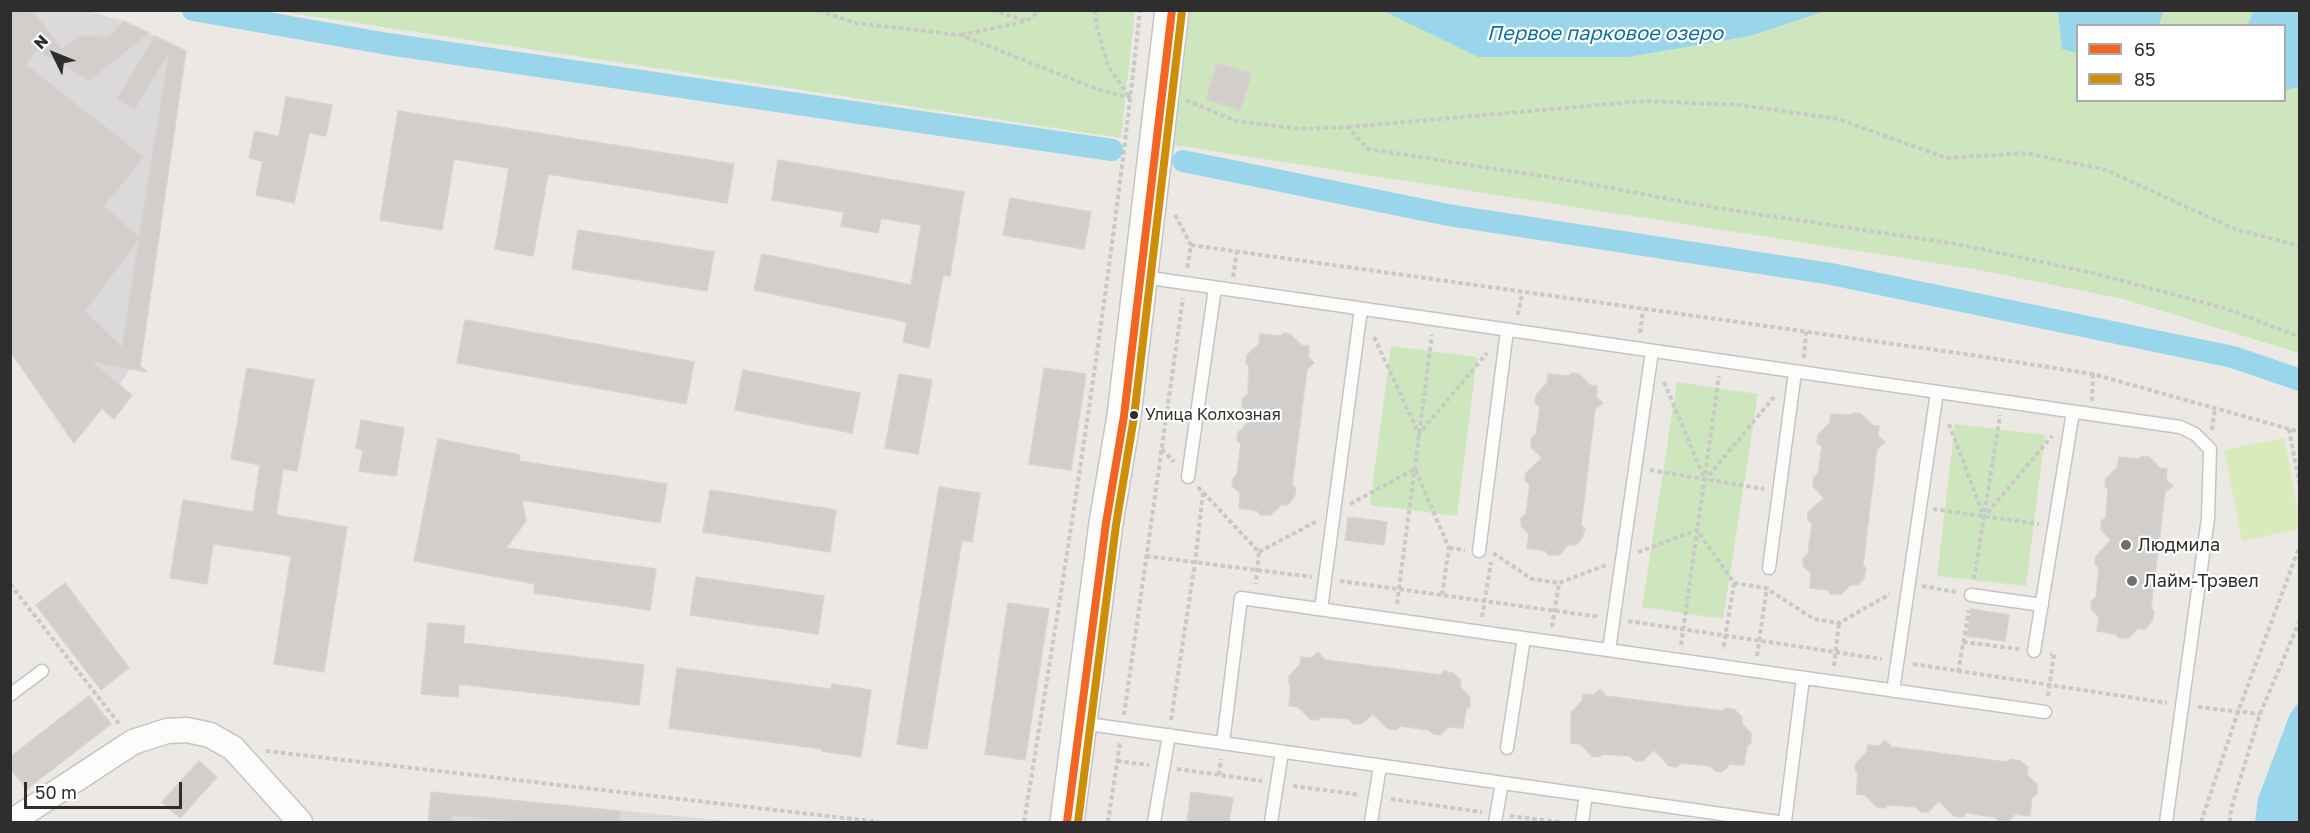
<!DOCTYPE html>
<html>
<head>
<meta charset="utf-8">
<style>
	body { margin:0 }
	#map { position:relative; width:2310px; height:833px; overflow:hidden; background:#ece8e4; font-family:"Golos Text",sans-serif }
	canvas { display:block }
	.frame { position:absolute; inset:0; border:12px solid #2e2e2e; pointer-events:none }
	.legend { position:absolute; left:2076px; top:24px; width:210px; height:78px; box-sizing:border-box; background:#fff; border:2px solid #ababab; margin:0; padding:8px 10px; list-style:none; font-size:18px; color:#2e2e2e }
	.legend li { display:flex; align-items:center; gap:12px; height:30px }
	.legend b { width:30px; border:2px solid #ababab }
	.north { position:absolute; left:24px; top:24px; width:60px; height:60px; -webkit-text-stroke:4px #fff; paint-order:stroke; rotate:313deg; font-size:16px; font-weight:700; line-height:24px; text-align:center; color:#2e2e2e }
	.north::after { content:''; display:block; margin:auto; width:21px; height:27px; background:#2e2e2e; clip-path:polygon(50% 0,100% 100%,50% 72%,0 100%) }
	.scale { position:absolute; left:24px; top:782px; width:158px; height:27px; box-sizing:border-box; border:3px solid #2e2e2e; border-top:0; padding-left:8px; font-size:18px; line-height:21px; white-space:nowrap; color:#2e2e2e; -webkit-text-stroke:4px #fff; paint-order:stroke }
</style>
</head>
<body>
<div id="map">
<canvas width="2310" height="833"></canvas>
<div class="frame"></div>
<ul class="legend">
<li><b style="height:8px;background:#f26522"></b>65</li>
<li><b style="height:8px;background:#cf8e09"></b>85</li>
</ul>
<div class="north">N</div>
<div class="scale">50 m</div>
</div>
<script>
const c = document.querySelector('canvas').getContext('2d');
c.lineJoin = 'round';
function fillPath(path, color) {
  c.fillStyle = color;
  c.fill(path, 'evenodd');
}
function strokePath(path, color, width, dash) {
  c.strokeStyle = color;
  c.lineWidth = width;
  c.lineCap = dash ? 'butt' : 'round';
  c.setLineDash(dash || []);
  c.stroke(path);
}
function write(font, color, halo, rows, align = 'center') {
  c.font = font + ' "Golos Text",sans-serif';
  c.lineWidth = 4.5;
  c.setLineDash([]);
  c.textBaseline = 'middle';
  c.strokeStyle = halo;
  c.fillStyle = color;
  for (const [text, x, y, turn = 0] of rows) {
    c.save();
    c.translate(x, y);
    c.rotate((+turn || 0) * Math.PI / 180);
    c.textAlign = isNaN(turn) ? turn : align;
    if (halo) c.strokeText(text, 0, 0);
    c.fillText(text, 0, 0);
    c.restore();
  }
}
fillPath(new Path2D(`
	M 10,11 L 87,11 L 124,21 L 186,51 L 140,371 L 130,369 L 120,384 L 132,395 L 114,419 L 102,409 L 74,443 L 11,351 Z
	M 431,792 L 738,822 L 428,822 Z`), '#dcd9db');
fillPath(new Path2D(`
	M 277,11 L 1135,11 L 1121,138 Z
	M 1190,11 L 2299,11 L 2299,353 L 2123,299 L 1974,269 L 1174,145 ZM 2078,26 L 2284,26 L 2284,100 L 2078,100 Z
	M 1391,346 L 1477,357 L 1457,516 L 1370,505 Z
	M 1677,382 L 1758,394 L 1723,619 L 1642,607 Z
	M 1955,424 L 2045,435 L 2026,586 L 1937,576 Z`), '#cee6be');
fillPath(new Path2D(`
	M 2284,438 L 2299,518 L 2299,529 L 2242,541 L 2224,450 Z`), '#d9eabb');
fillPath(new Path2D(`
	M 1384,11 L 1825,11 L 1750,36 L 1628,57 L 1478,57 Z
	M 2058,11 L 2058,10 L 2163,11 L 2159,25 L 2078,26 L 2077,53 L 2062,49 Z
	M 2254,11 L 2299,11 L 2299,87 L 2285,90 L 2284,26 L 2247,25 Z
	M 2299,702 L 2299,822 L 2255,822 L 2258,798 L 2290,714 Z`), '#99d6ec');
strokePath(new Path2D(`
	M 193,10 L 388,44 L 1112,150
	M 1183,161 L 1448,215 L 1831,274 L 2233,357 L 2300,380`), '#99d6ec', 22);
const building = new Path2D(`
	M 10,10 L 25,10 L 35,14 L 62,49 L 80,36 L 109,37 L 124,21 L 149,33 L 89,81 L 37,50 L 26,65 L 144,157 L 104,206 L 139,237 L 169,52 L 135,109 L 117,99 L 155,36 L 186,51 L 140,366 L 147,372 L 92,362 L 132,395 L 114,419 L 102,408 L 74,443 L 10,351 ZM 139,239 L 122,347 L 85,311 Z
	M 1217,63 L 1252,74 L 1240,110 L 1206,99 Z
	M 286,97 L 332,105 L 326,136 L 309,133 L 294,203 L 256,195 L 263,161 L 249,158 L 255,131 L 279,137 Z
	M 398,111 L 734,164 L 727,203 L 548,174 L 533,256 L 495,249 L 509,168 L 454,159 L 442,230 L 380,220 Z
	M 778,160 L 964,192 L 950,276 L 943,275 L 929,348 L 903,342 L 907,322 L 754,290 L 762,254 L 911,285 L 921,225 L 881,218 L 878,233 L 841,226 L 844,212 L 772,200 Z
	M 1010,198 L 1091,212 L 1084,249 L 1003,235 Z
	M 578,230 L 714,252 L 707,291 L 572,269 Z
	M 465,320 L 694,362 L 686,404 L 457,363 Z
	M 1284,333 L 1290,334 L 1301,345 L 1309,346 L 1308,357 L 1314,363 L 1307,369 L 1292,485 L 1296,489 L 1294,498 L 1287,505 L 1281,505 L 1270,515 L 1261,515 L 1258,511 L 1239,508 L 1240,493 L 1232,486 L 1233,479 L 1237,474 L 1241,444 L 1237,441 L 1238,433 L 1253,417 L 1242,406 L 1242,399 L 1248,394 L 1249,366 L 1246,363 L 1247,355 L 1259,344 L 1260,334 L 1281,336 Z
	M 247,368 L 314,380 L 297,471 L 283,469 L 276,515 L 347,527 L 324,672 L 274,664 L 291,556 L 213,544 L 207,584 L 170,578 L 183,500 L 253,512 L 260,465 L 231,459 Z
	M 1044,368 L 1086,374 L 1071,470 L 1029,464 Z
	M 743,370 L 860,393 L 852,433 L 735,410 Z
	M 1572,373 L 1579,374 L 1590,385 L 1597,386 L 1596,397 L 1603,403 L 1595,409 L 1581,525 L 1585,529 L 1582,538 L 1576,545 L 1568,545 L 1559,555 L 1549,555 L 1546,551 L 1527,548 L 1529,534 L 1521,526 L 1521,518 L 1526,514 L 1530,485 L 1525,481 L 1526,473 L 1542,458 L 1531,447 L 1531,439 L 1536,434 L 1540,407 L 1535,403 L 1536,395 L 1547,383 L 1548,374 L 1569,376 Z
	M 899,374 L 932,380 L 918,454 L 885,448 Z
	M 1854,413 L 1861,414 L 1872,425 L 1879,426 L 1878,436 L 1885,442 L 1877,449 L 1863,565 L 1866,569 L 1864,578 L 1858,585 L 1850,585 L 1841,594 L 1831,594 L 1828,590 L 1810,588 L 1811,573 L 1803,566 L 1803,558 L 1808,554 L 1812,524 L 1808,520 L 1808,512 L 1824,498 L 1813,486 L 1813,479 L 1818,474 L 1822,446 L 1817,443 L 1818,435 L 1830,423 L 1831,414 L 1851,415 Z
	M 361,420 L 404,428 L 396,476 L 359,471 L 363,450 L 356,448 Z
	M 438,439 L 520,455 L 519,461 L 667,484 L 660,523 L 522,500 L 526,521 L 506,548 L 656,569 L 650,610 L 534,593 L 535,584 L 414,561 Z
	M 2142,456 L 2149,457 L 2160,468 L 2167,469 L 2166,480 L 2173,486 L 2165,492 L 2151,608 L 2154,612 L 2152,621 L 2145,629 L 2138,628 L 2129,638 L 2119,638 L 2116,634 L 2097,631 L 2099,617 L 2091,609 L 2091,602 L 2096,597 L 2099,568 L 2095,564 L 2096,556 L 2111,540 L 2101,530 L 2101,522 L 2106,517 L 2108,489 L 2105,486 L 2106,478 L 2117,468 L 2119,457 L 2139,459 Z
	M 939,487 L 980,493 L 972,542 L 962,540 L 927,749 L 897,744 Z
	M 710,490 L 836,510 L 830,552 L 703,532 Z
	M 1348,517 L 1387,522 L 1384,545 L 1345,540 Z
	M 696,577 L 824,596 L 818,634 L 690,615 Z
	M 65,583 L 129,668 L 101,690 L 36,605 Z
	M 1008,603 L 1049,609 L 1025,760 L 985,754 Z
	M 1971,609 L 2009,615 L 2005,641 L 1967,636 Z
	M 428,623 L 465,626 L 463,643 L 644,665 L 639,705 L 459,684 L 458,697 L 421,694 Z
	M 1318,652 L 1325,660 L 1440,675 L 1444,671 L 1453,673 L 1461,680 L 1460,687 L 1470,697 L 1470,707 L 1466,709 L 1463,728 L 1448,727 L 1441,735 L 1433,734 L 1429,730 L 1400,726 L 1396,730 L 1388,729 L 1373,714 L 1361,724 L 1354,724 L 1349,719 L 1321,717 L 1318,720 L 1310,719 L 1298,707 L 1289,706 L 1291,686 L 1289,683 L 1289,676 L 1300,665 L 1301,657 L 1312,658 Z
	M 677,668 L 831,689 L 832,684 L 871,690 L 861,757 L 822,751 L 822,749 L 669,728 Z
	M 1600,689 L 1606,696 L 1722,711 L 1726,708 L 1735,710 L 1742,717 L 1742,724 L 1751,733 L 1751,743 L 1747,746 L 1744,765 L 1730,764 L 1722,772 L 1715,771 L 1710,766 L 1681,763 L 1677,767 L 1669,766 L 1654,750 L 1643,761 L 1635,761 L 1630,756 L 1603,754 L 1599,757 L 1592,756 L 1580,744 L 1571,743 L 1571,713 L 1582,701 L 1583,694 L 1593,695 Z
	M 89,696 L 111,724 L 27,789 L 10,768 L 10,757 Z
	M 1885,740 L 1892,747 L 2007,762 L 2011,759 L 2020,761 L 2028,767 L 2027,775 L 2037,784 L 2037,794 L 2032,797 L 2030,816 L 2015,814 L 2008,822 L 2000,822 L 1995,817 L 1966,813 L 1963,817 L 1954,816 L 1939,801 L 1928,812 L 1921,812 L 1916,807 L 1888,805 L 1885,808 L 1877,807 L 1865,795 L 1856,794 L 1858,773 L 1855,770 L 1856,763 L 1867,752 L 1868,745 L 1879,746 Z
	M 199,761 L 217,777 L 180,818 L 162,802 Z
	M 431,792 L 620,811 L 620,822 L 520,822 L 452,815 L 451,822 L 428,822 Z
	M 1191,792 L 1233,798 L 1229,822 L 1187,822 Z`);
fillPath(building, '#d1cecb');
strokePath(building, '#d7d4d0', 1.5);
const service = new Path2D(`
	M 1143,277 L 2180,427 L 2195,434 L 2210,449 L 2208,518 L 2166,822
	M 1188,477 L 1215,288
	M 1479,551 L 1507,330
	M 1769,568 L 1795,372
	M 1971,595 L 2042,605
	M 1321,609 L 1361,309
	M 1609,650 L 1652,351
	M 2034,651 L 2073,412
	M 1893,691 L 1937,392
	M 10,695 L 42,671
	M 1081,723 L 1778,822
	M 1223,743 L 1241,598 L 2045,712
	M 1507,748 L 1524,638
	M 1154,822 L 1169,735
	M 1271,822 L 1282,752
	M 1371,822 L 1380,766
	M 1495,822 L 1502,783
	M 1582,822 L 1586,795
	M 1785,822 L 1803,678`);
const minor = new Path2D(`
	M 11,822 L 133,742 L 167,731 L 187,730 L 210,735 L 233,748 L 300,822`);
const secondary = new Path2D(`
	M 1067,822 L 1106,523 L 1124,416 L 1172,10`);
strokePath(service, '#c5c4c5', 15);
strokePath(minor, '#c5c4c5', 27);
strokePath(secondary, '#c5c4c5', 36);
strokePath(new Path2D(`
	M 819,10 L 855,23 L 960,35 L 1097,89 L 1131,98
	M 992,10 L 1026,21
	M 1095,10 L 1096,24 L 1108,66 L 1130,98
	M 961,35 L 1027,21 L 1040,10
	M 1186,100 L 1236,121 L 1300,129 L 1348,127 L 1368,149 L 1579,182 L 1717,208 L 1957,244 L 2093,273 L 2227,309 L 2300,337
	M 1348,127 L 1644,101 L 1740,105 L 1838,119 L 1947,158 L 2026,153 L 2106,170 L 2235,229 L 2300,246
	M 1175,215 L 1191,245 L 1187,269
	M 1191,245 L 1965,354 L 2093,374 L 2300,432
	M 1233,277 L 1237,251
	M 1518,315 L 1522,293
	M 1640,333 L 1643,310
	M 1374,337 L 1419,434 L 1487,353
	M 1804,358 L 1806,332
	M 1664,382 L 1705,480 L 1774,397
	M 2092,401 L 2093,374
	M 1949,424 L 1984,517 L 2052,436
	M 2289,429 L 2300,487
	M 2212,430 L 2215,408
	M 1162,449 L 1174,462
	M 1650,470 L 1764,489
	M 1198,487 L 1259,552 L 1256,584
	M 1350,504 L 1415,469 L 1449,548 L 1442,595
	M 1933,509 L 2039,524
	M 1449,548 L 1465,550
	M 1259,552 L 1317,521
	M 1638,552 L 1697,530 L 1734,583 L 1723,650
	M 1493,553 L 1532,579 L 1559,583
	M 1146,556 L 1312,577
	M 1974,579 L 2000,415
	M 1340,581 L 1600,617
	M 1734,583 L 1766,588 L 1814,619 L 1839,623 L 1890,594
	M 10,584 L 120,725
	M 1922,586 L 1956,592
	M 1397,604 L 1432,335
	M 1482,617 L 1491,562
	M 1628,621 L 1882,659
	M 1552,627 L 1559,583 L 1606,565
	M 1963,642 L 2019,649
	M 1681,645 L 1719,376
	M 1757,656 L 1767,586
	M 1913,664 L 2167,703
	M 1834,666 L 1839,623
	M 1958,672 L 1969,610
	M 2048,696 L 2054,654 L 2050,654
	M 2198,707 L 2260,714
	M 1124,715 L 1183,298
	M 1171,720 L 1195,563 L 1203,493
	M 266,751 L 879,822
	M 1117,761 L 1149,765
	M 1177,769 L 1262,781
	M 1219,775 L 1221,759
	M 1293,786 L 1360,795
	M 1391,799 L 1482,812
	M 1510,816 L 1560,822
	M 1024,822 C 1068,552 1111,283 1140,10
	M 1108,822 L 1120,743
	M 2201,822 L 2238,712 L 2300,545
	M 2230,822 L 2231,809 L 2260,714 L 2300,620`), '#c9c9c8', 4, [4.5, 3]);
strokePath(service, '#fcfcfb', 12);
strokePath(minor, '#fcfcfb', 24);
strokePath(secondary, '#fcfcfb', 33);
strokePath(new Path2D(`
	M 1067,822 L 1106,523 L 1124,416 L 1172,10`), '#f26522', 8);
strokePath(new Path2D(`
	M 1078,822 L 1116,525 L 1134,417 L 1182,11`), '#cf8e09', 8);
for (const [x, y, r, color] of [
	[1134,415,5,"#2e2e2e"],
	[2126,545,6,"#706f6e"],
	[2132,581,6,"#706f6e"]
]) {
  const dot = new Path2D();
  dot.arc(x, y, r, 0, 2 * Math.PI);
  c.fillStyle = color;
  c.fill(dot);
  strokePath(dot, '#fff', 2);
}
write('16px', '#2e2e2e', '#fff', [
	["Улица Колхозная",1145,415]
], 'left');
write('18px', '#2e2e2e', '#fff', [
	["Людмила",2138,545],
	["Лайм-Трэвел",2144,581]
], 'left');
write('italic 20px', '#0d6fa3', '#fff', [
	["Первое парковое озеро",1605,34]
]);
</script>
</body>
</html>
